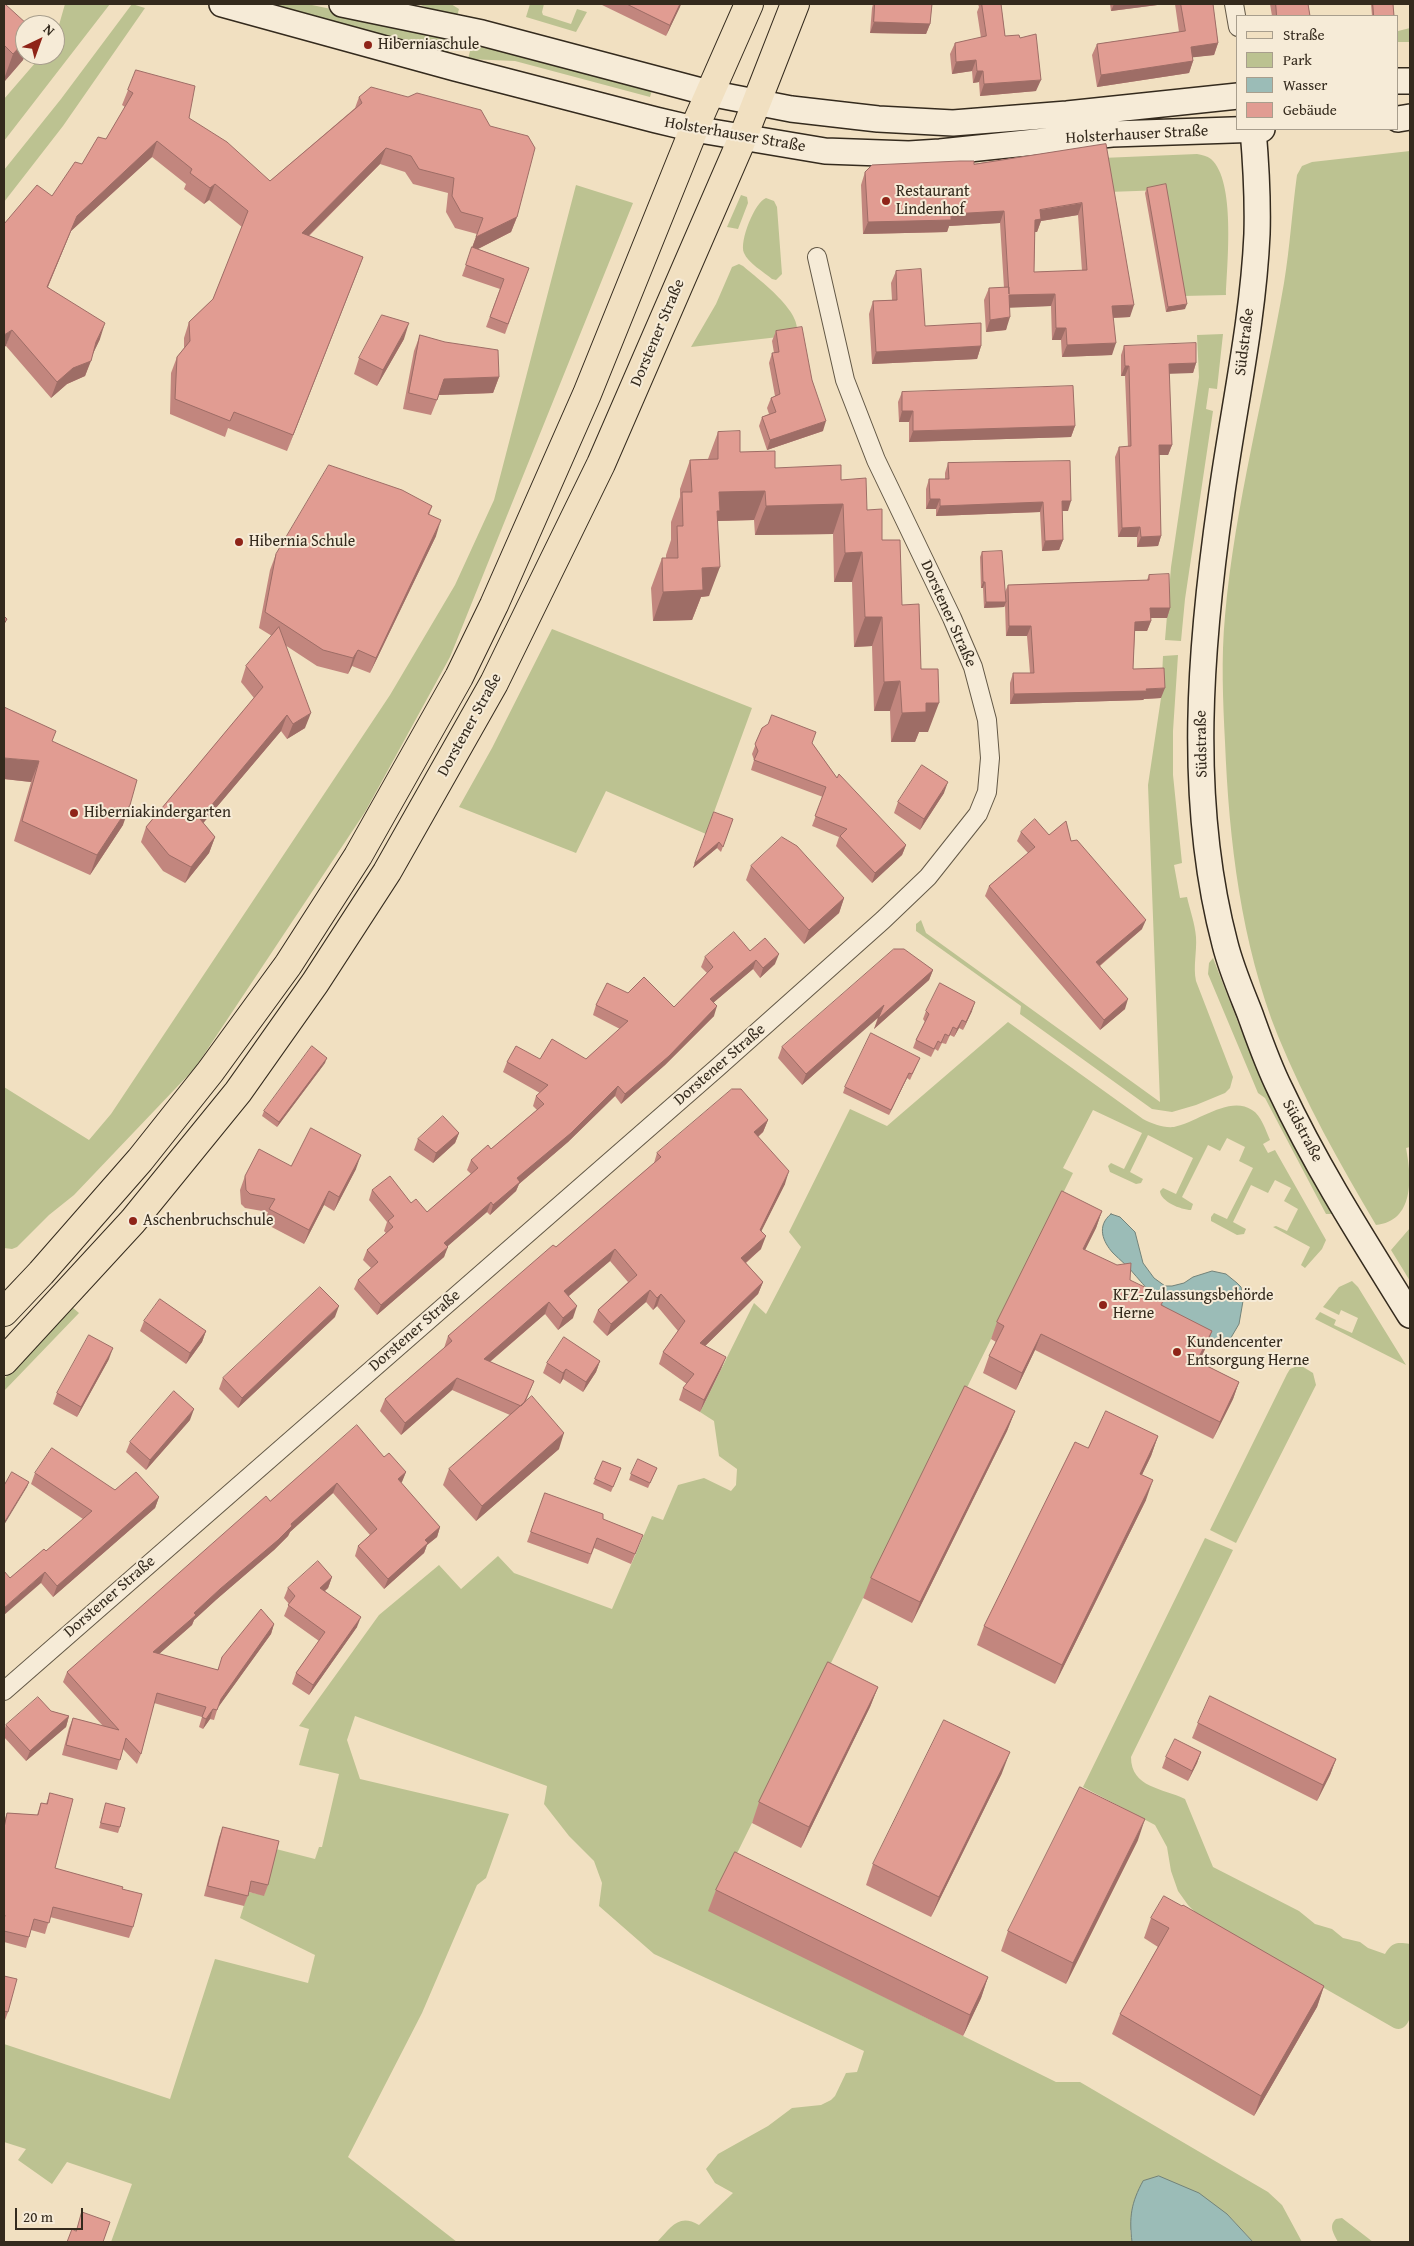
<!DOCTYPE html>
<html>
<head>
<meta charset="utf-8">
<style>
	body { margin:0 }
	#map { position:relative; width:1414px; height:2246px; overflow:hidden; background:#f1e0c1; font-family:"Gentium Book Plus",serif }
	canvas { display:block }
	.frame { position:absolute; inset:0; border:5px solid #342a1d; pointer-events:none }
	.legend { position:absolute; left:1236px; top:15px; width:162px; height:115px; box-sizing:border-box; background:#f6ebd7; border:1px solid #a89e8d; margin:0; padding:6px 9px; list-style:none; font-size:15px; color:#342a1d }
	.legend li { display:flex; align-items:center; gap:10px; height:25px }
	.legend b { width:25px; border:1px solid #a89e8d }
	.north { position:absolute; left:15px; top:15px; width:50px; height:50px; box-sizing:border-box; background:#f6ebd7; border:1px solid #a89e8d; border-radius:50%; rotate:42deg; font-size:14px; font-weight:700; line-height:20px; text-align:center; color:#342a1d }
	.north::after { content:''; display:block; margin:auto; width:18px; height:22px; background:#8f2418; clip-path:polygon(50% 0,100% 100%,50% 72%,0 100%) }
	.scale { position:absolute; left:15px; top:2208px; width:68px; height:22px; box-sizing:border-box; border:2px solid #342a1d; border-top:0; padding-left:6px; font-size:15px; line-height:18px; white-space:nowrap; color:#342a1d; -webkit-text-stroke:4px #f6ebd7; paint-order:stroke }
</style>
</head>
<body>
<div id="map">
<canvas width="1414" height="2246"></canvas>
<div class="frame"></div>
<ul class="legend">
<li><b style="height:6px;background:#f1e0c1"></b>Straße</li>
<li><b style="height:14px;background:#bcc291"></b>Park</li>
<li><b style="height:14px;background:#9bbcb7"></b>Wasser</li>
<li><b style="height:14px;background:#e19c92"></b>Gebäude</li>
</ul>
<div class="north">N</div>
<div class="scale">20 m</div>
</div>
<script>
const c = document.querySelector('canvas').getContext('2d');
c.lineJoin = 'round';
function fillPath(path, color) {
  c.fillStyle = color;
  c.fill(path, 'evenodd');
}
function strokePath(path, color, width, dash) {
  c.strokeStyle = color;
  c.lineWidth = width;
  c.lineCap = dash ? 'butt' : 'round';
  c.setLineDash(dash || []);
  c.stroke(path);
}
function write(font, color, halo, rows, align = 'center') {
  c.font = font + ' "Gentium Book Plus",serif';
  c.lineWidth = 4;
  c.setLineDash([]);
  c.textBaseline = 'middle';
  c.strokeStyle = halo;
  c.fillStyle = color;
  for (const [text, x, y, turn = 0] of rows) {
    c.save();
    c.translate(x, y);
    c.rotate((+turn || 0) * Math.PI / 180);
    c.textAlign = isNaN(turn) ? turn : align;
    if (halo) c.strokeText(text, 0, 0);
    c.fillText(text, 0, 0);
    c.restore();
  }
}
fillPath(new Path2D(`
	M 65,4 L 110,4 L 4,141 L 4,99 L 42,55 L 55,55 L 55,39 Z
	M 132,4 L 145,8 L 63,126 L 4,202 L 4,170 L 61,99 Z
	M 264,4 L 307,4 L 453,34 L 448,53 Z
	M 418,4 L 451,4 L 459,9 L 457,16 L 439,12 Z
	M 530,4 L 544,4 L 542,12 L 543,15 L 571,24 L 577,9 L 587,12 L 576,32 L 526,17 Z
	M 1410,28 L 1410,42 L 1398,42 L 1398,31 Z
	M 473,39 L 653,87 L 650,97 L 515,61 L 468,59 Z
	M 1410,151 L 1410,1147 L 1406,1148 C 1412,1179 1414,1221 1376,1225 C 1340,1164 1305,1102 1278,1036 C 1241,943 1229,841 1225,742 C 1223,701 1221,658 1225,616 C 1235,504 1265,394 1284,283 C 1290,247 1292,211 1297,175 L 1302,166 L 1312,162 Z
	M 1197,154 C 1202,155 1207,156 1211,159 C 1236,181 1227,264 1226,295 L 1183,296 L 1164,190 L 1108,192 L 1102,158 Z
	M 576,185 L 633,203 L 450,657 L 365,812 L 195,1068 L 74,1195 L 49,1215 L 17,1247 L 12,1249 L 4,1248 L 4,1087 L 89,1140 L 111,1114 L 390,695 L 455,585 L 494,500 Z
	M 741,195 L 747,197 L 748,203 L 738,229 L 727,227 Z
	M 766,198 L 774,201 L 777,207 L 782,274 L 776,280 L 772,279 C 764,272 748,263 744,253 C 739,241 755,202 766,198 Z
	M 739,264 L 743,266 C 758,279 805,313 796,335 L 691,347 L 716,304 L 732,267 Z
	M 1223,334 L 1217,389 L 1209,388 L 1206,409 L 1213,411 L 1185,599 L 1181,641 L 1165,640 L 1171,567 L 1199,377 L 1197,335 Z
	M 552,629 L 752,708 L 706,834 L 606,791 L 576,853 L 459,807 L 492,748 Z
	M 1178,655 L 1173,731 L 1173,775 L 1182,863 L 1174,865 L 1180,898 L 1187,897 C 1190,910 1195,924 1196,937 C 1197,952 1193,966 1196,981 L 1233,1077 L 1230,1088 L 1225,1093 L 1196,1105 L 1172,1112 L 1152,1109 L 1020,1014 L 1021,1006 L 916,931 L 916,924 L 921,920 L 926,933 L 1160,1102 L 1148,785 L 1161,698 L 1163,656 Z
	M 1213,958 L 1239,1025 L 1265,1085 L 1333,1214 L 1326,1214 L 1265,1098 L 1258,1093 L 1208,974 L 1209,963 Z
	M 1008,1022 L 1143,1119 C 1153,1124 1163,1128 1174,1127 C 1197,1123 1229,1095 1252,1110 C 1261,1115 1266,1131 1270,1140 L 1263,1144 L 1268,1153 L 1275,1150 L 1326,1240 L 1322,1249 L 1305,1268 L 1301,1265 L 1310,1247 L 1273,1227 L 1276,1226 L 1287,1231 L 1298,1209 L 1284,1201 L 1291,1188 L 1275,1180 L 1268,1193 L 1251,1185 L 1233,1222 L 1246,1229 L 1244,1234 L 1237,1235 L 1211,1221 L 1211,1217 L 1214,1213 L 1227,1219 L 1253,1168 L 1239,1161 L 1245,1147 L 1227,1138 L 1220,1151 L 1208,1145 L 1182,1197 L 1193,1204 L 1191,1210 C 1181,1210 1160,1201 1160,1191 L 1163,1188 L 1176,1194 L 1193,1158 L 1148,1135 L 1130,1172 L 1143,1179 L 1141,1183 L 1136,1184 L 1110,1172 L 1108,1166 L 1111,1163 L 1124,1169 L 1142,1133 L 1093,1110 L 1063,1168 L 1073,1173 L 709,1910 L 1056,2082 L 1080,2082 L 1268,2192 L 1282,2205 L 1302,2242 L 1253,2242 L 1227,2214 L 1130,2230 L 1132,2242 L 657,2242 C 671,2228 678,2213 699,2225 L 733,2193 L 715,2183 L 706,2169 L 718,2154 L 768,2126 L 792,2108 L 821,2105 L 831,2100 L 835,2096 L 846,2073 L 857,2072 L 864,2051 L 654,1954 L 599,1906 L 602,1883 L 594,1861 L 569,1836 L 544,1804 L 547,1786 L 355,1716 L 347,1740 L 360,1779 L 509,1814 L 486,1878 L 477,1885 L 422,2013 L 348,2157 L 457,2242 L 111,2242 L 132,2184 L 67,2162 L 52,2184 L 18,2160 L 26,2149 L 4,2142 L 4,2044 L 170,2099 L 215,1959 L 308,1983 L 315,1955 L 240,1918 L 248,1892 L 264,1895 L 276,1849 L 315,1859 L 319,1847 L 322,1847 L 339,1774 L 299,1765 L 309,1729 L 299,1726 L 379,1615 L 439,1565 L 461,1589 L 498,1556 L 514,1573 L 612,1609 L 652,1516 L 663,1520 L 678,1485 L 704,1478 L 731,1491 L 736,1485 L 737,1469 L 719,1456 L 714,1421 L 700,1412 L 754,1303 L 766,1314 L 801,1247 L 789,1232 L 850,1109 L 887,1126 Z
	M 1410,1228 L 1410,1281 L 1391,1250 Z
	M 1352,1281 L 1358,1287 L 1406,1365 L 1315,1319 L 1320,1312 L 1336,1320 L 1334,1325 L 1352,1333 L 1358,1318 L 1341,1310 L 1339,1315 L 1323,1307 L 1339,1287 Z
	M 72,1307 L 79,1313 L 4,1391 L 4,1379 Z
	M 1300,1365 L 1313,1373 L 1316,1385 L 1236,1543 L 1210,1530 L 1287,1374 L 1290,1369 Z
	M 1205,1538 L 1233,1550 L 1131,1757 C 1131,1788 1163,1788 1185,1799 L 1213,1867 L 1299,1911 L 1315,1924 L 1332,1929 L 1343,1938 L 1360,1942 L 1368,1948 L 1385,1954 C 1392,1942 1397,1942 1410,1944 C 1410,1961 1414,2006 1409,2020 C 1406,2027 1401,2031 1394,2028 L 1200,1917 L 1188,1905 L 1178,1891 L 1171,1871 L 1167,1847 L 1155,1825 L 1083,1787 Z
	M 1342,2218 L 1373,2242 L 1338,2242 C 1334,2234 1328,2226 1336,2219 Z`), '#bcc291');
const water = new Path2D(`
	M 1111,1214 L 1120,1217 L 1135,1232 L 1143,1263 L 1154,1278 L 1165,1286 L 1172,1286 L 1184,1283 L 1193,1277 L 1212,1271 L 1226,1274 L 1237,1283 L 1241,1287 L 1243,1301 L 1239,1324 L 1229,1341 C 1203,1356 1151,1293 1135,1275 C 1129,1267 1120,1260 1113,1253 C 1103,1242 1096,1226 1111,1214 Z
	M 1159,2176 L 1199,2193 L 1227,2214 L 1253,2242 L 1132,2242 C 1129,2217 1131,2203 1143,2181 Z`);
fillPath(water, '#9bbcb7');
strokePath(water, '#728279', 1);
const street = new Path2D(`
	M 1234,4 L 1238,27
	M 4,1691 L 717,1068 L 883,920 L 928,877 L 978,814 L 987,792 L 990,758 L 987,720 L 973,667 L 952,618 L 876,460 L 845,380 L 817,257`);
const secondary = new Path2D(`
	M 222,4 L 455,68 L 656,120 L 694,129 L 825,151 L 909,154 L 940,152 L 1112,134 L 1262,129
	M 342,4 L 482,33 L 709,93 L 791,109 L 878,119 L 953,123 L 1067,114 L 1238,96
	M 1398,81 L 1410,81
	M 1398,119 L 1410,117
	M 1253,129 C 1256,164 1258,199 1257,234 C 1253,323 1233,411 1221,499 C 1200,646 1187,799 1225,944 C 1231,968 1241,991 1250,1014 C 1259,1039 1268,1065 1280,1089 C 1317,1168 1364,1241 1410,1315`);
const primary = new Path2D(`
	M 4,1312 L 41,1273 L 140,1160 L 210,1072 L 288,965 L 358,856 L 459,677 L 494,605 L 587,394 L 694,129 L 749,4
	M 4,1361 L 133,1221 L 238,1092 L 315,983 L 387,872 L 494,683 L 601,464 L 743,137 L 795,4`);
strokePath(street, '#635846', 20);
strokePath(secondary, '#342a1d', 28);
strokePath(primary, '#342a1d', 30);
strokePath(street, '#f6ebd7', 18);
strokePath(secondary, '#f6ebd7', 25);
strokePath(primary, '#f1e0c1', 28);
fillPath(new Path2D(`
	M 4,4 L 25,55 L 23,60 L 4,82 Z
	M 600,4 L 681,4 L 666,36 Z
	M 873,4 L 932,4 L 930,24 L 926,34 L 870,33 L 872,8 Z
	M 978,4 L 1001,4 L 1005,36 L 1020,38 L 1036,91 L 980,96 L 979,82 L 973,83 L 972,71 L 952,74 L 950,54 L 955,43 L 981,38 L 977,12 L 979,7 Z
	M 1110,4 L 1165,4 L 1111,11 Z
	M 1175,4 L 1213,4 L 1218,43 L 1214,55 L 1193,57 L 1193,61 L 1189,73 L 1097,87 L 1092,55 L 1097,44 L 1179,32 Z
	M 1270,4 L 1308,4 L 1310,16 L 1272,16 Z
	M 1371,4 L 1393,4 L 1394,16 L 1372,16 Z
	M 136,70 L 189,118 L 270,181 L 355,108 L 359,97 L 517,217 L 511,232 L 478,249 L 529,268 L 505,334 L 486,327 L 500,289 L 462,276 L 477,234 L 455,228 L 446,212 L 448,193 L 413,184 L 405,172 L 380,164 L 309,236 L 363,257 L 287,451 L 228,428 L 225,437 L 170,414 L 171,373 L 177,357 L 184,348 L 184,338 L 189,322 L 213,299 L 242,227 L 209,200 L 204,204 L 184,189 L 186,184 L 152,157 L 71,231 L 48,287 L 100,339 L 94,351 L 85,376 L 67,384 L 51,398 L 6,346 L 52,196 L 82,164 L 106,139 L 125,107 L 122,105 Z
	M 1106,144 L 1130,317 L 1113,318 L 1112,355 L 1062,357 L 1061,340 L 1052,340 L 1051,306 L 1010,307 L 1006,330 L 986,332 L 984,300 L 989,288 L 1004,288 L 1000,223 L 949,226 L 947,232 L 863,234 L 861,185 L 865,172 L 974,164 ZM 1078,215 L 1082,271 L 1034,272 L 1035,232 L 1037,232 L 1041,221 Z
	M 1147,188 L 1185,309 L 1166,312 L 1145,193 Z
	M 896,271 L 925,326 L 981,346 L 977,359 L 872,364 L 869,314 L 873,301 L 892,300 L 891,283 Z
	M 776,331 L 812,380 L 823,431 L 767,450 L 759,426 L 762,417 L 769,414 L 767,408 L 771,398 L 775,396 L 769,363 L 772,353 L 774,353 L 772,341 Z
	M 420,335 L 499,377 L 493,393 L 439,395 L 431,415 L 403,409 L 414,351 Z
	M 404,339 L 377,386 L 354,374 L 359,358 Z
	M 1124,346 L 1196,363 L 1193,373 L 1169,373 L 1172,445 L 1168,455 L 1159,455 L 1161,536 L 1158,546 L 1137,547 L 1137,537 L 1118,537 L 1115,457 L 1119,447 L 1128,447 L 1125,376 L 1121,376 L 1121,355 Z
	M 902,392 L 1075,426 L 1071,437 L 909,442 L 909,422 L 899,422 L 898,402 Z
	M 718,432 L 740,452 L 775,468 L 841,480 L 867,510 L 882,540 L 921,669 L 928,732 L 919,732 L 915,742 L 891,742 L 890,711 L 874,711 L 872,646 L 854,647 L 852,582 L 834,582 L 833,534 L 755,535 L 754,520 L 718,521 L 709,596 L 701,597 L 692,620 L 653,621 L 651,588 L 662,558 L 666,558 L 666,555 L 671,540 L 671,522 L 680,497 L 680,489 L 690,460 L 708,459 Z
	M 948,463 L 1068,511 L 1062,511 L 1063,540 L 1059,550 L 1042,551 L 1040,512 L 936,516 L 936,509 L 926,509 L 926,489 L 929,479 L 945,479 L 945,473 Z
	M 432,506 L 429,515 L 436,536 L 370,673 L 352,666 L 348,674 L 317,666 L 285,645 L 305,728 L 287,739 L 281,731 L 203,823 L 215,837 L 209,853 L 185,883 L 163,871 L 141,842 L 146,827 L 254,698 L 241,682 L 246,666 L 272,636 L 259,628 L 270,570 L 276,554 Z
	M 982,552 L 1005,592 L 1008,585 L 1147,580 L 1149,575 L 1170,608 L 1167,618 L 1151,618 L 1151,621 L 1147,631 L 1135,631 L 1133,669 L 1161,698 L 1144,699 L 1143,700 L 1010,704 L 1010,683 L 1013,673 L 1030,673 L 1027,636 L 1006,636 L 1005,606 L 1004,607 L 984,608 L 983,588 L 981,588 L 980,557 Z
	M 762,728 L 812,743 L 837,778 L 906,845 L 902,855 L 872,883 L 836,846 L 839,837 L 812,826 L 823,797 L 751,770 L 754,760 L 752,754 Z
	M 52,741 L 123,825 L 90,875 L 14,841 L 31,782 L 4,779 Z
	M 944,793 L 920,830 L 894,813 L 898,802 Z
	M 733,819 L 721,852 L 717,848 L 693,868 L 695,863 Z
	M 1021,832 L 1049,835 L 1071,841 L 1142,929 L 1100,966 L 1125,1009 L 1100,1030 L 985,896 L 989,886 L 1028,853 L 1017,841 Z
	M 751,866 L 844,898 L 839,913 L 804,944 L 746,880 Z
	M 750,951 L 775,964 L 760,978 L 753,969 L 714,1002 L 714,1016 L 665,1065 L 621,1104 L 615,1096 L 568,1142 L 519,1184 L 516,1191 L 490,1215 L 487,1212 L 447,1246 L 444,1257 L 377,1315 L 354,1289 L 358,1280 L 371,1268 L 363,1260 L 367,1250 L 386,1233 L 384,1231 L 387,1222 L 369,1200 L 372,1190 L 411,1203 L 427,1212 L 471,1174 L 467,1170 L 471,1160 L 491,1149 L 537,1110 L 533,1106 L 536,1096 L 540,1093 L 503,1072 L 507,1062 L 540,1059 L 586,1059 L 620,1029 L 593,1015 L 596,1005 L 628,993 L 674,1007 L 707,973 L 701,967 L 705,957 Z
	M 933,970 L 929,980 L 874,1029 L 878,1017 L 802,1085 L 778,1058 L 782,1047 Z
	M 926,1011 L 972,1011 L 963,1030 L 959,1028 L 954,1037 L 950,1035 L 946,1044 L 942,1043 L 938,1051 L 935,1049 L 931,1057 L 913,1048 L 916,1040 L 925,1022 L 923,1019 Z
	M 920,1058 L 910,1080 L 907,1078 L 889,1115 L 843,1093 L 845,1087 Z
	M 325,1063 L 277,1127 L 262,1116 L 264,1111 Z
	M 768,1120 L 763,1132 L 758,1137 L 785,1184 L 761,1231 L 761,1249 L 746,1263 L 763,1282 L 758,1294 L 705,1346 L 726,1357 L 721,1369 L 700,1412 L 679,1400 L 683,1388 L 687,1384 L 659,1364 L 663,1352 L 678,1331 L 657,1306 L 653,1310 L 646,1302 L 607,1336 L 593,1322 L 598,1310 L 628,1282 L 610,1261 L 569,1296 L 573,1318 L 558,1330 L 545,1314 L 490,1362 L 534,1381 L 526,1401 L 559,1449 L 476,1521 L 443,1485 L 449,1469 L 510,1415 L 452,1390 L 401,1435 L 380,1411 L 385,1399 L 444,1348 L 448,1336 L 556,1247 L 654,1163 L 657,1153 Z
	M 459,1133 L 455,1143 L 433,1163 L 414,1150 L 418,1139 Z
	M 291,1166 L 356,1169 L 334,1211 L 324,1205 L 304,1244 L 264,1223 L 268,1212 L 245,1208 L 241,1204 L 240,1190 L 245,1176 Z
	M 1102,1211 L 1096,1228 L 1085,1250 L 1130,1280 L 1162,1306 L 1212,1331 L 1206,1347 L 1199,1362 L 1239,1382 L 1233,1399 L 1213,1439 L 1035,1350 L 1016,1390 L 983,1373 L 989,1356 L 996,1342 L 991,1339 L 997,1322 Z
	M 335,1317 L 238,1408 L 219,1389 L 223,1378 Z
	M 144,1321 L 206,1331 L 202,1342 L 186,1364 L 140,1331 Z
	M 109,1359 L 77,1417 L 53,1404 L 57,1393 Z
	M 600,1361 L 596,1372 L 583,1392 L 563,1379 L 560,1384 L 543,1373 L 547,1363 Z
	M 1015,1411 L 1007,1431 L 912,1623 L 863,1598 L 871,1578 Z
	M 190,1420 L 146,1470 L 126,1452 L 130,1442 Z
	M 1158,1436 L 1151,1456 L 1142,1475 L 1146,1500 L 1055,1684 L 977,1645 L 984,1626 L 1088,1448 Z
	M 384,1457 L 406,1472 L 401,1483 L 440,1527 L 437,1537 L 427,1545 L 424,1553 L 384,1589 L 355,1556 L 358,1546 L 370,1535 L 333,1493 L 290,1532 L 288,1536 L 274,1550 L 217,1599 L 194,1620 L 192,1625 L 159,1654 L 217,1670 L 274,1624 L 271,1634 L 218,1707 L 214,1720 L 210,1719 L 203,1729 L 199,1727 L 202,1717 L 154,1703 L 141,1754 L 137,1764 L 123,1749 L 117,1770 L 62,1755 L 69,1728 L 73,1718 L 103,1726 L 63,1682 L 67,1672 L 270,1501 Z
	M 603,1461 L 621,1468 L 611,1492 L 593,1484 Z
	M 657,1468 L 648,1488 L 629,1480 L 631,1474 Z
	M 35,1473 L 115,1490 L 159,1497 L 155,1508 L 53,1597 L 41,1583 L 10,1578 L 46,1551 L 83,1519 L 31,1484 Z
	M 545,1493 L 603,1519 L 639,1545 L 631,1564 L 594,1548 L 588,1564 L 527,1542 Z
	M 332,1577 L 328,1588 L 325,1591 L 357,1627 L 309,1695 L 292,1684 L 296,1673 L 319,1641 L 284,1616 L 289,1604 L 284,1598 L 288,1588 Z
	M 878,1687 L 870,1707 L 801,1848 L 752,1823 L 759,1802 Z
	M 51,1711 L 69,1716 L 66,1727 L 26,1761 L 4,1737 L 4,1732 L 6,1725 Z
	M 1198,1723 L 1336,1759 L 1330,1775 L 1317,1801 L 1192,1738 Z
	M 1201,1752 L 1197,1763 L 1188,1781 L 1162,1768 L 1166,1757 Z
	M 1002,1773 L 931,1917 L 866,1885 L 873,1864 Z
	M 50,1793 L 55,1868 L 122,1889 L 133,1927 L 129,1938 L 50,1917 L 45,1934 L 31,1930 L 26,1948 L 4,1942 L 4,1822 L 7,1813 L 37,1815 L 41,1803 L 46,1804 Z
	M 106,1803 L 120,1827 L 118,1833 L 99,1828 Z
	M 223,1827 L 268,1885 L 264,1896 L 249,1892 L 244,1906 L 204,1896 L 219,1837 Z
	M 1138,1840 L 1066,1984 L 1001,1951 L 1008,1931 Z
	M 716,1890 L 988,1977 L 981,1998 L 963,2036 L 708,1911 Z
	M 1151,1918 L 1324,1986 L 1317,2007 L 1254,2116 L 1112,2034 L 1120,2014 L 1158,1947 L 1144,1938 Z
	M 4,1976 L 8,2012 L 4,2023 Z`), '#c2867e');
fillPath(new Path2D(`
	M 680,4 L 681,4 L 680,7 L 666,36 L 670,25 Z
	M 1114,4 L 1165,4 L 1111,11 Z
	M 874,22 L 930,24 L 926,34 L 870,33 Z
	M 25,41 L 25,55 L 23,60 L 4,82 L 4,79 L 13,54 Z
	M 1218,43 L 1214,55 L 1187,58 L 1191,47 Z
	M 976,60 L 972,71 L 952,74 L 956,62 Z
	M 1193,61 L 1189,73 L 1097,87 L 1101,75 Z
	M 977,71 L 983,71 L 979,82 L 973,83 Z
	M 1041,80 L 1036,91 L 980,96 L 984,84 Z
	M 157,141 L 152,157 L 71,231 L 41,303 L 47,287 L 77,216 Z
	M 386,148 L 380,164 L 296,248 L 302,233 Z
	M 215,184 L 209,200 L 204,204 L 210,188 Z
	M 1082,203 L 1078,215 L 1041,221 L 1037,232 L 1030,232 L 1035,220 L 1040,210 Z
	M 1004,211 L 1000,223 L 949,226 L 947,232 L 863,234 L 868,222 L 951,214 Z
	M 517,217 L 511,232 L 470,253 L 476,237 Z
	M 363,257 L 357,273 L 287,451 L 293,435 Z
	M 1055,294 L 1051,306 L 1005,308 L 1009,295 Z
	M 1187,304 L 1185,309 L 1166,312 L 1168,307 Z
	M 1134,305 L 1130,317 L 1108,318 L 1112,306 Z
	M 1010,317 L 1006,330 L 986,332 L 990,320 Z
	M 105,323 L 100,339 L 91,358 L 96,342 Z
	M 409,323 L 404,339 L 377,386 L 383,370 Z
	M 1056,328 L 1066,328 L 1061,340 L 1052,340 Z
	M 12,330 L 6,346 L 4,347 L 4,335 Z
	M 1116,343 L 1112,355 L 1062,357 L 1067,345 Z
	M 981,346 L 977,359 L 872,364 L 876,352 Z
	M 91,361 L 85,376 L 67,384 L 51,398 L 57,382 L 73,368 Z
	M 1196,363 L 1193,373 L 1165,374 L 1169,364 Z
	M 1125,366 L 1129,366 L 1125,376 L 1121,376 Z
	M 499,377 L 493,393 L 438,395 L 444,379 Z
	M 902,411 L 913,411 L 909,422 L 899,422 Z
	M 826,421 L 823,431 L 767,450 L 770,440 Z
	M 1075,426 L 1071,437 L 909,442 L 913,431 Z
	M 1159,445 L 1172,445 L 1168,455 L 1156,455 Z
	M 765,491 L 754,520 L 716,521 L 719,492 Z
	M 930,499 L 940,499 L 936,509 L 926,509 Z
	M 1062,501 L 1071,501 L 1068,511 L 1058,511 Z
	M 1043,502 L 1040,512 L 936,516 L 940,506 Z
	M 843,504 L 833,534 L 755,535 L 766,506 Z
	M 441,520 L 436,536 L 370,673 L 376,658 Z
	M 1140,527 L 1137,537 L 1118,537 L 1122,528 Z
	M 1161,536 L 1158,546 L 1137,547 L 1141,537 Z
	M 1063,540 L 1059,550 L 1042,551 L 1045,541 Z
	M 862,552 L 852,582 L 834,582 L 845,553 Z
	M 720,567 L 709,596 L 701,597 L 692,620 L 653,621 L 663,592 L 702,568 Z
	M 983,582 L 985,582 L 983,588 L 981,588 Z
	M 986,602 L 1006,602 L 1004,607 L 984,608 Z
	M 1150,608 L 1170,608 L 1167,618 L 1147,618 Z
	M 865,617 L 882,617 L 872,646 L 854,647 Z
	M 1151,621 L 1147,631 L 1131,631 L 1135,622 Z
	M 1009,626 L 1031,626 L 1027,636 L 1006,636 Z
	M 358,650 L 352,666 L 348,674 L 353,658 Z
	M 900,681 L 890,711 L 874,711 L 884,682 Z
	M 1165,688 L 1161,698 L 1144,699 L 1143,700 L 1010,704 L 1014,694 Z
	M 926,703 L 939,703 L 928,732 L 919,732 L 915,742 L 891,742 L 902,713 Z
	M 311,713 L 305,728 L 287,739 L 293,724 Z
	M 287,715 L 281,731 L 194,834 L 200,819 Z
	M 4,758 L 39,761 L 31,782 L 4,779 Z
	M 948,782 L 944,793 L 920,830 L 924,819 Z
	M 130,805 L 123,825 L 90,875 L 97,855 Z
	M 215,837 L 209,853 L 185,883 L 191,867 Z
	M 719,842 L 717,848 L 693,868 L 695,863 Z
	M 906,845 L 902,855 L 872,883 L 875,873 Z
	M 844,898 L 839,913 L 804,944 L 809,930 Z
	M 1146,920 L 1142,929 L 1093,971 L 1096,962 Z
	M 779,954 L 775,964 L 760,978 L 763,968 Z
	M 756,960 L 753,969 L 706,1009 L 710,999 Z
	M 933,970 L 929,980 L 874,1029 L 878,1019 Z
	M 1128,999 L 1125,1009 L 1100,1030 L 1104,1020 Z
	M 975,1002 L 972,1011 L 963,1030 L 966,1022 Z
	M 884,1005 L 880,1016 L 802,1085 L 806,1074 Z
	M 717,1006 L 714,1016 L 665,1065 L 621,1104 L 625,1094 Z
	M 962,1020 L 959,1028 L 954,1037 L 957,1029 Z
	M 327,1058 L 325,1063 L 277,1127 L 279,1122 Z
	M 909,1073 L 907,1078 L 889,1115 L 891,1110 Z
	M 618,1086 L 615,1096 L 568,1142 L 519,1184 L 516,1191 L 490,1215 L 493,1205 L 517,1178 Z
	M 768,1120 L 763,1132 L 749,1144 L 754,1132 Z
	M 459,1133 L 455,1143 L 433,1163 L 436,1153 Z
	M 361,1155 L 356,1169 L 334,1211 L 339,1197 Z
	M 789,1171 L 785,1184 L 756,1242 L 760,1230 Z
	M 329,1191 L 324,1205 L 304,1244 L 309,1230 Z
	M 491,1202 L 487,1212 L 440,1253 L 444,1243 Z
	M 1102,1211 L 1096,1228 L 1077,1266 L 1083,1249 Z
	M 766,1236 L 761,1249 L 737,1270 L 741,1258 Z
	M 448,1247 L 444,1257 L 377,1315 L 381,1305 Z
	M 615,1249 L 610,1261 L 560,1303 L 564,1291 Z
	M 763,1282 L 758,1294 L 696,1355 L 700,1343 Z
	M 650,1290 L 646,1302 L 607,1336 L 611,1324 Z
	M 661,1294 L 657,1306 L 653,1310 L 657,1298 Z
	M 549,1302 L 545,1314 L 479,1371 L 484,1359 Z
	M 339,1306 L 335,1317 L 238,1408 L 242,1398 Z
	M 577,1306 L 573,1318 L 558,1330 L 563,1318 Z
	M 206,1331 L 202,1342 L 186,1364 L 190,1353 Z
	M 1212,1331 L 1206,1347 L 1191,1378 L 1197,1361 Z
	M 1041,1334 L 1035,1350 L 1016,1390 L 1022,1373 Z
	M 113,1348 L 109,1359 L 77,1417 L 81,1407 Z
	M 726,1357 L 721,1369 L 700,1412 L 704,1400 Z
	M 600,1361 L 596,1372 L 583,1392 L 586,1382 Z
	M 566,1369 L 563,1379 L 560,1384 L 563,1373 Z
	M 457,1378 L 452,1390 L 401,1435 L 405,1423 Z
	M 1239,1382 L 1233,1399 L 1213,1439 L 1220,1422 Z
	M 194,1409 L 190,1420 L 146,1470 L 150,1460 Z
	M 1015,1411 L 1007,1431 L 912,1623 L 920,1602 Z
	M 564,1433 L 559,1449 L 476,1521 L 482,1506 Z
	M 1158,1436 L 1151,1456 L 1133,1493 L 1140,1474 Z
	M 406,1472 L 402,1482 L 394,1489 L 398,1479 Z
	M 1153,1480 L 1146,1500 L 1055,1684 L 1062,1665 Z
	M 29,1482 L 27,1487 L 4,1525 L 4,1523 Z
	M 337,1483 L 333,1493 L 290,1532 L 288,1536 L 274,1550 L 217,1599 L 194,1620 L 192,1625 L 150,1662 L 153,1652 L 194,1613 L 291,1524 Z
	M 159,1497 L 155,1508 L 53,1597 L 57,1586 Z
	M 440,1527 L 437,1537 L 427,1545 L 424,1553 L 384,1589 L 388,1579 L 425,1540 Z
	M 45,1572 L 41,1583 L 4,1615 L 4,1608 Z
	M 332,1577 L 328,1588 L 316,1598 L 320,1588 Z
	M 361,1617 L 357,1627 L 309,1695 L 313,1685 Z
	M 274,1624 L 271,1634 L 217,1709 L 221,1699 Z
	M 878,1687 L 870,1707 L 801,1848 L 809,1827 Z
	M 213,1709 L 210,1719 L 203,1729 L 206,1719 Z
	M 69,1716 L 66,1727 L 26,1761 L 30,1751 Z
	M 1010,1752 L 1002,1773 L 931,1917 L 939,1897 Z
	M 1201,1752 L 1197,1763 L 1188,1781 L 1192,1771 Z
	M 1336,1759 L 1330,1775 L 1317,1801 L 1323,1785 Z
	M 1145,1819 L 1138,1840 L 1066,1984 L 1073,1963 Z
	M 988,1977 L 981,1998 L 963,2036 L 970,2015 Z
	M 1324,1986 L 1317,2007 L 1254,2116 L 1261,2096 Z`), '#9e6d66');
const building = new Path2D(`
	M 4,4 L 5,4 L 28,25 L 25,25 L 25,41 L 13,54 L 4,45 Z
	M 627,4 L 680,4 L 670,25 Z
	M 875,4 L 932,4 L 930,24 L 874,22 Z
	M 982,4 L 1001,4 L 1005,36 L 1019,35 L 1020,38 L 1036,34 L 1041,80 L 984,84 L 983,71 L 977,71 L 976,60 L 956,62 L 955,43 L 986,36 Z
	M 1181,4 L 1213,4 L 1218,43 L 1191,47 L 1193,61 L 1101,75 L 1097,44 L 1185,31 Z
	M 1276,4 L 1308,4 L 1310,16 L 1277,16 Z
	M 1373,4 L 1393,4 L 1394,16 L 1374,16 Z
	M 136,70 L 195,86 L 189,118 L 227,142 L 270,181 L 362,103 L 359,97 L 371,87 L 408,97 L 417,93 L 481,110 L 490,126 L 528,136 L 535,148 L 517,217 L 476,237 L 483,218 L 461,212 L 452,196 L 454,178 L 419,169 L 411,156 L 386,148 L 302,233 L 363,257 L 293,435 L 234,412 L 230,421 L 175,399 L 177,357 L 190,341 L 189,322 L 213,299 L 248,211 L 215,184 L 210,188 L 190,173 L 192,169 L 157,141 L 77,216 L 47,287 L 105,323 L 96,342 L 91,361 L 73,368 L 57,382 L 12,330 L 4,335 L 4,224 L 37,185 L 52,196 L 75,162 L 82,164 L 98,137 L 106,139 L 133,93 L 128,90 Z
	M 1106,144 L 1134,305 L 1112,306 L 1116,343 L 1067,345 L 1066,328 L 1056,328 L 1055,294 L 1009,295 L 1010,317 L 990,320 L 989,288 L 1009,287 L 1009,294 L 1004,211 L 951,214 L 951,220 L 868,222 L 865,172 L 872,165 L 960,161 L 974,161 L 974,164 ZM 1082,203 L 1087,270 L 1034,272 L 1035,220 L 1041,219 L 1040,210 Z
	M 1166,184 L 1187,304 L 1168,307 L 1147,188 Z
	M 472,247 L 529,268 L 508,324 L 490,317 L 504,279 L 466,265 Z
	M 921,269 L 925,326 L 981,323 L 981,346 L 876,352 L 873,301 L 897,300 L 896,271 Z
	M 382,315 L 409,323 L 383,370 L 359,358 Z
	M 802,327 L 812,380 L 826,421 L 770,440 L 762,417 L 776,412 L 771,398 L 780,394 L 772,353 L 779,352 L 776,331 Z
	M 420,335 L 445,342 L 498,350 L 499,377 L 444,379 L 437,400 L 409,393 Z
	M 1196,343 L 1196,363 L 1169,364 L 1172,445 L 1159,445 L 1161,536 L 1141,537 L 1140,527 L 1122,528 L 1119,447 L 1131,446 L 1129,366 L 1125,366 L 1124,346 Z
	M 1073,386 L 1075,426 L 913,431 L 913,411 L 902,411 L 902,392 Z
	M 740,431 L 740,452 L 775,451 L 775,468 L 841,465 L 841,480 L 866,478 L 867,510 L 882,509 L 882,540 L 900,540 L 902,605 L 919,604 L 921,669 L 938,669 L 939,703 L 926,703 L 926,712 L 902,713 L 900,681 L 884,682 L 882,617 L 865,617 L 862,552 L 845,553 L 843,504 L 766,506 L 765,491 L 719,492 L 720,511 L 717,511 L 720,567 L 702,568 L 703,590 L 663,592 L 662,558 L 678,558 L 677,526 L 683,526 L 682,492 L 692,492 L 690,460 L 718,459 L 718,432 Z
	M 1070,461 L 1071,501 L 1062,501 L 1063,540 L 1045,541 L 1043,502 L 940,506 L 940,499 L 930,499 L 929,479 L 949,479 L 948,463 Z
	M 329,465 L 402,490 L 432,506 L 428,514 L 441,520 L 376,658 L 358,650 L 353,658 L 323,650 L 265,612 L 276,554 Z
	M 1002,551 L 1006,602 L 986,602 L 985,582 L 983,582 L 982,552 Z
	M 1169,574 L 1170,608 L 1150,608 L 1151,621 L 1135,622 L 1133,669 L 1164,668 L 1165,688 L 1146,689 L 1147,691 L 1014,694 L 1013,673 L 1034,673 L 1031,626 L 1009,626 L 1008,585 L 1149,580 L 1149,575 Z
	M 4,616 L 7,619 L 4,624 Z
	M 279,627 L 311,713 L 293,724 L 287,715 L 200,819 L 215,837 L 191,867 L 169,855 L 146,827 L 263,687 L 246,666 Z
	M 4,707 L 56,731 L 52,741 L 137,780 L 130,805 L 97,855 L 22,821 L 39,761 L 4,758 Z
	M 772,715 L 816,732 L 812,743 L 837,778 L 839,774 L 906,845 L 875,873 L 840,836 L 847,829 L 815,816 L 826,787 L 754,760 L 758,751 L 755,744 L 762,728 L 768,724 Z
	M 922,765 L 948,782 L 924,819 L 898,802 Z
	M 714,812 L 733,819 L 723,847 L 719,842 L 695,863 Z
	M 1035,819 L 1049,835 L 1066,821 L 1071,841 L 1077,840 L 1146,920 L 1096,962 L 1128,999 L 1104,1020 L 989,886 L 1035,847 L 1021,832 Z
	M 782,837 L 797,846 L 844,898 L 809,930 L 751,866 Z
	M 734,932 L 750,951 L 765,938 L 779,954 L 763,968 L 756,960 L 710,999 L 717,1006 L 669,1056 L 625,1094 L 618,1086 L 571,1133 L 517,1178 L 520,1182 L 493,1205 L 491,1202 L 444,1243 L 448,1247 L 381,1305 L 358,1280 L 378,1262 L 367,1250 L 393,1227 L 388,1221 L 394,1216 L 372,1190 L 390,1176 L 411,1203 L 416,1199 L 427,1212 L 478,1168 L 471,1160 L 488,1145 L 491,1149 L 544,1104 L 536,1096 L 548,1085 L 507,1062 L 516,1046 L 540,1059 L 552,1039 L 586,1059 L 628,1021 L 596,1005 L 607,983 L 628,993 L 644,977 L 674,1007 L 713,967 L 705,957 Z
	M 894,949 L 904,949 L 933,970 L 878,1019 L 884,1005 L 806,1074 L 782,1047 Z
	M 940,983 L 975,1002 L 966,1022 L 962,1020 L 957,1029 L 953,1027 L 949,1036 L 945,1034 L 941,1043 L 938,1041 L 934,1049 L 916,1040 L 929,1014 L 926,1011 Z
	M 871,1033 L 920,1058 L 912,1074 L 909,1073 L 891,1110 L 845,1087 Z
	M 312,1046 L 327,1058 L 279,1122 L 264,1111 Z
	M 732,1089 L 741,1089 L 768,1120 L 754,1132 L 789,1171 L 760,1230 L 766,1236 L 741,1258 L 763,1282 L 700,1343 L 726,1357 L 704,1400 L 683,1388 L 694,1374 L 663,1352 L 685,1321 L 661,1294 L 657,1298 L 650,1290 L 611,1324 L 598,1310 L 637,1275 L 615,1249 L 564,1291 L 577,1306 L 563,1318 L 549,1302 L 484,1359 L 534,1381 L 524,1403 L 521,1406 L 457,1378 L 405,1423 L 385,1399 L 452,1341 L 448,1336 L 553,1245 L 556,1247 L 661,1157 L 657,1153 Z
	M 443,1116 L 459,1133 L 436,1153 L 418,1139 Z
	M 311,1128 L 361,1155 L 339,1197 L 329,1191 L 309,1230 L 269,1209 L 275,1199 L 250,1194 L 246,1190 L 245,1176 L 259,1149 L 291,1166 Z
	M 1062,1191 L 1102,1211 L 1083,1249 L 1117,1265 L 1131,1263 L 1130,1280 L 1165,1297 L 1161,1305 L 1212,1331 L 1197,1361 L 1239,1382 L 1220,1422 L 1041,1334 L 1022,1373 L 989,1356 L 1004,1326 L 997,1322 Z
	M 320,1287 L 339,1306 L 242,1398 L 223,1378 Z
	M 160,1299 L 206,1331 L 190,1353 L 144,1321 Z
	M 89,1335 L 113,1348 L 81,1407 L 57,1393 Z
	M 564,1337 L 600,1361 L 586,1382 L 566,1369 L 563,1373 L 547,1363 Z
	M 965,1386 L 1015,1411 L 920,1602 L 871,1578 Z
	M 174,1391 L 194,1409 L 150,1460 L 130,1442 Z
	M 532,1396 L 564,1433 L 482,1506 L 449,1469 Z
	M 1106,1411 L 1158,1436 L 1140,1474 L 1153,1480 L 1062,1665 L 984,1626 L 1075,1442 L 1088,1448 Z
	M 357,1425 L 384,1457 L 389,1453 L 406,1472 L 398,1479 L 440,1527 L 425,1540 L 428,1543 L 388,1579 L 358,1546 L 377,1529 L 337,1483 L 291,1524 L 292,1526 L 278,1540 L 220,1589 L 194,1613 L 196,1615 L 153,1652 L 218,1670 L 222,1657 L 261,1609 L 274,1624 L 221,1699 L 217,1710 L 213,1709 L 206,1719 L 202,1717 L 206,1707 L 157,1693 L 141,1754 L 126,1738 L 120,1760 L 66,1745 L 73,1718 L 119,1730 L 67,1672 L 266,1496 L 270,1501 Z
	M 52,1448 L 115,1490 L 136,1472 L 159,1497 L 57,1586 L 45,1572 L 4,1608 L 4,1571 L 10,1578 L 44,1549 L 46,1551 L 92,1511 L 35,1473 Z
	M 638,1459 L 657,1468 L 650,1483 L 631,1474 Z
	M 603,1461 L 621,1468 L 613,1487 L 595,1479 Z
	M 12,1472 L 29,1482 L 4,1523 L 4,1486 Z
	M 545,1493 L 603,1514 L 603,1519 L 643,1535 L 635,1554 L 597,1538 L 591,1554 L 531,1532 Z
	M 318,1561 L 332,1577 L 320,1588 L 361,1617 L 313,1685 L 296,1673 L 325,1632 L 288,1605 L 295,1596 L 288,1588 Z
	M 828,1662 L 878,1687 L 809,1827 L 759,1802 Z
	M 1210,1696 L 1336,1759 L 1323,1785 L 1198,1723 Z
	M 38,1697 L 51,1711 L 69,1716 L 30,1751 L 6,1725 Z
	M 944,1720 L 1010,1752 L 939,1897 L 873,1864 Z
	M 1175,1739 L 1201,1752 L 1192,1771 L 1166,1757 Z
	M 1080,1787 L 1145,1819 L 1073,1963 L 1008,1931 Z
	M 50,1793 L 73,1799 L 55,1868 L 123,1887 L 122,1889 L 142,1894 L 133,1927 L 53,1907 L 49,1923 L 34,1919 L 29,1937 L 4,1931 L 4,1920 L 5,1915 L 4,1915 L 4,1828 L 7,1813 L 38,1815 L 41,1803 L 47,1804 Z
	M 106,1803 L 125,1808 L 120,1827 L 101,1823 Z
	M 223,1827 L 279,1841 L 268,1885 L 251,1881 L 248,1896 L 208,1886 Z
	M 735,1852 L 988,1977 L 970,2015 L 716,1890 Z
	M 1164,1896 L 1182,1906 L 1183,1905 L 1324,1986 L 1261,2096 L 1120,2014 L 1169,1928 L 1151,1918 Z
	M 4,1976 L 17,1979 L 8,2012 L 4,2011 Z
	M 82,2212 L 110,2222 L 103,2242 L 67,2242 L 72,2229 L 76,2231 Z`);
fillPath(building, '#e19c92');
strokePath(building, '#9e6d66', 1);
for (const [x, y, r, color] of [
	[368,45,5,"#8f2418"],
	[886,201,5,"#8f2418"],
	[239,542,5,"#8f2418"],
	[74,813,5,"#8f2418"],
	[133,1221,5,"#8f2418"],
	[1103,1305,5,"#8f2418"],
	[1177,1352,5,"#8f2418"]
]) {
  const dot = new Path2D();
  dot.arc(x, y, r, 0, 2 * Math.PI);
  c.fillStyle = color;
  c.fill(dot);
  strokePath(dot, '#f6ebd7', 2);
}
write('16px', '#342a1d', '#f6ebd7', [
	["Hiberniaschule",378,45],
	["Restaurant",896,192],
	["Lindenhof",896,210],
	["Hibernia Schule",249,542],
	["Hiberniakindergarten",84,813],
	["Aschenbruchschule",143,1221],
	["KFZ-Zulassungsbehörde",1113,1296],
	["Herne",1113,1314],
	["Kundencenter",1187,1343],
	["Entsorgung Herne",1187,1361]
], 'left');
write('16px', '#342a1d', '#f6ebd7', [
	["Holsterhauser Straße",735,135,10],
	["Holsterhauser Straße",1137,135,-3],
	["Dorstener Straße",658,333,-67],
	["Südstraße",1245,342,-83],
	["Dorstener Straße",948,614,66],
	["Dorstener Straße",470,725,-61],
	["Südstraße",1202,744,-91],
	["Dorstener Straße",720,1065,-41],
	["Südstraße",1302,1131,62],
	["Dorstener Straße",415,1331,-41],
	["Dorstener Straße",110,1597,-41]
]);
</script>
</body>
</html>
